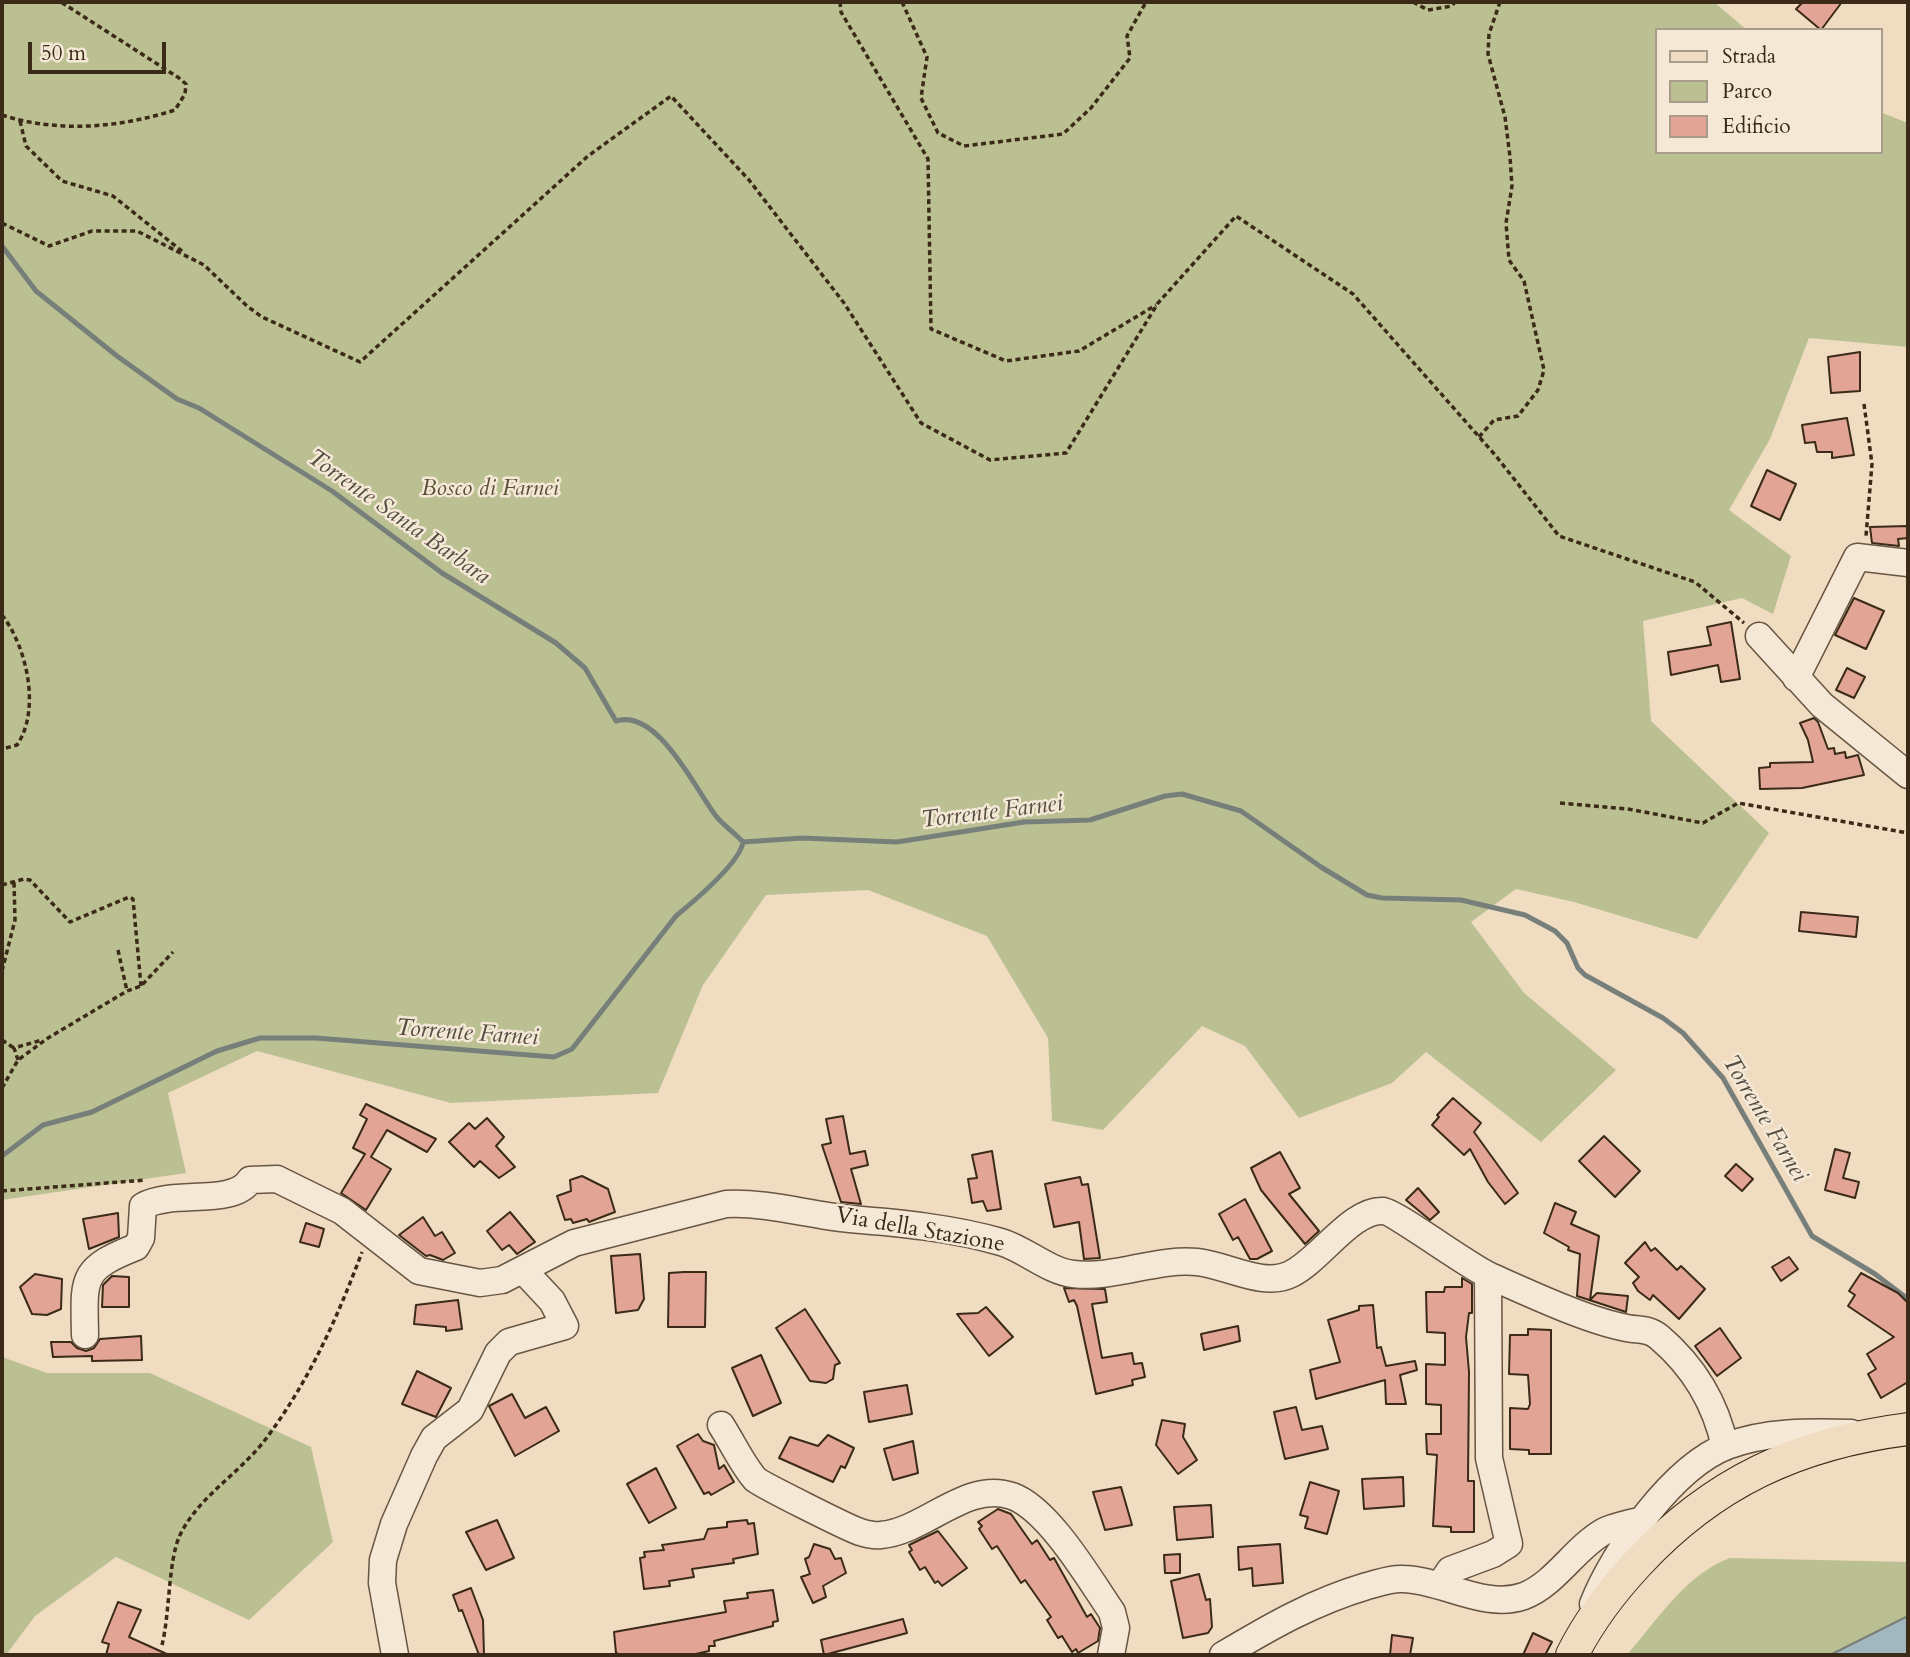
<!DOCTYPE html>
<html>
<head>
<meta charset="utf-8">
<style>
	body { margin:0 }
	#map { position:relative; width:1910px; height:1657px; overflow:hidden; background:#f0dcc1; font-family:Cardo,serif }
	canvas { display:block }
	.frame { position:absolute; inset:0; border:4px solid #3a2a17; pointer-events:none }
	.legend { position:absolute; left:1655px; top:28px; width:228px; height:126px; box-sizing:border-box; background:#f5e8d7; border:2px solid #aa9c8a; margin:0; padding:9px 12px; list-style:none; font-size:21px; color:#3a2a17 }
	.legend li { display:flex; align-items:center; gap:14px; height:35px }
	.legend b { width:35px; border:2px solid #aa9c8a }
	.scale { position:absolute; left:28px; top:42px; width:138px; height:32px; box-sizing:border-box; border:4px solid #3a2a17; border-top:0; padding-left:9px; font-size:21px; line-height:24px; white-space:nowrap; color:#3a2a17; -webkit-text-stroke:5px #f5e8d7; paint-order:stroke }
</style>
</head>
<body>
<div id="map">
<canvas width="1910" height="1657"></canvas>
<div class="frame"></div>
<ul class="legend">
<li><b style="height:9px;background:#f0dcc1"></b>Strada</li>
<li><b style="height:19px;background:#bbc092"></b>Parco</li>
<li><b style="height:19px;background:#e2a595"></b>Edificio</li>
</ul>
<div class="scale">50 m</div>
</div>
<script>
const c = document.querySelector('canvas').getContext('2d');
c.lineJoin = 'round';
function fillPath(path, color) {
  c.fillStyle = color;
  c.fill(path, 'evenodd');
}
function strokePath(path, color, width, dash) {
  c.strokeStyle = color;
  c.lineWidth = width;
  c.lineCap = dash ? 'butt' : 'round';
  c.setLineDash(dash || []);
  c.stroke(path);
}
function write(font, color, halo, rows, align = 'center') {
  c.font = font + ' Cardo,serif';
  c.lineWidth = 5;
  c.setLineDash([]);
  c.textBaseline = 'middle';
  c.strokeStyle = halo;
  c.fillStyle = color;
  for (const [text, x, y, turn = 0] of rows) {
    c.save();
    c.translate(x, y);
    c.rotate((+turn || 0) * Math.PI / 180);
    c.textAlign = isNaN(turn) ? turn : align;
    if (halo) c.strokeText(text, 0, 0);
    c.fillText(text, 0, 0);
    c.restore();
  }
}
fillPath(new Path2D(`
	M 2,2 L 1714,2 L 1747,30 L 1656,30 L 1656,152 L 1880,152 L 1880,112 L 1908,123 L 1908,347 L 1809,338 L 1770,439 L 1729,510 L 1791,556 L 1773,614 L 1742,598 L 1643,621 L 1651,721 L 1769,833 L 1697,939 L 1574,902 L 1516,889 L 1471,922 L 1524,993 L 1616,1070 L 1541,1142 L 1426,1052 L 1392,1083 L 1299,1118 L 1245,1046 L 1202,1026 L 1103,1130 L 1052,1121 L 1048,1038 L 987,936 L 868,890 L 766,895 L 703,985 L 658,1093 L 451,1103 L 257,1051 L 168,1093 L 186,1173 L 2,1200 Z
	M 2,1357 L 47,1373 L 150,1373 L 311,1447 L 333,1542 L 249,1620 L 116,1557 L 35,1616 L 6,1655 L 2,1655 Z
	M 1730,1558 L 1908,1562 L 1908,1616 L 1830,1655 L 1627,1655 C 1657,1620 1686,1574 1730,1558 Z`), '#bbc092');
const water = new Path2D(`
	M 1908,1616 L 1908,1655 L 1830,1655 Z`);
fillPath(water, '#a0b8be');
strokePath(water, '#777f7b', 2);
strokePath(new Path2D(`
	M 2,246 L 36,291 L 117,356 L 177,399 L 199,408 L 332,491 L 442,573 L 556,643 L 585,668 L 616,721 C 658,708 695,789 716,816 C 724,826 735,833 743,842
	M 2,1156 L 43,1125 L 92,1112 L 217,1051 L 260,1038 L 316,1038 L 554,1057 L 572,1049 L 676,916 C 693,902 740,863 743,842 L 802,838 L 897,842 L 1024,822 L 1090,820 L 1165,796 L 1182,794 L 1241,811 L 1321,867 L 1367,895 L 1382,898 L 1461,900 L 1525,915 L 1555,931 L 1567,943 L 1578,968 L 1585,975 L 1663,1018 L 1683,1033 L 1723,1078 L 1812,1236 L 1875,1274 L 1908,1299`), '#777f7b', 5);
const building = new Path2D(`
	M 1803,2 L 1842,2 L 1821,30 L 1796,9 Z
	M 1860,352 L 1860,391 L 1831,393 L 1828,357 Z
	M 1847,418 L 1854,455 L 1832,458 L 1832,452 L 1817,452 L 1815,442 L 1805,443 L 1802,425 Z
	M 1767,470 L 1796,484 L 1780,520 L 1751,506 Z
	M 1908,526 L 1908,538 L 1898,539 L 1899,546 L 1872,543 L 1870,527 Z
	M 1854,598 L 1884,611 L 1866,649 L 1835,635 Z
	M 1731,622 L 1740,679 L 1721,682 L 1718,665 L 1671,675 L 1668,652 L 1711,645 L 1707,627 Z
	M 1847,668 L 1865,677 L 1854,698 L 1836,690 Z
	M 1814,718 L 1818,722 L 1828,749 L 1834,748 L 1835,754 L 1845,752 L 1846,758 L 1858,755 L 1864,775 L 1802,788 L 1760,789 L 1759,768 L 1770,767 L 1770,763 L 1813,762 L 1808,740 L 1800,723 Z
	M 1801,912 L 1858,917 L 1856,937 L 1799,931 Z
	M 1453,1098 L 1481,1123 L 1474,1132 L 1518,1193 L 1505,1204 L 1488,1182 L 1470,1149 L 1464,1155 L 1432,1125 L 1439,1117 L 1437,1115 Z
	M 366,1104 L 436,1139 L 427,1152 L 387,1130 L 371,1157 L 391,1169 L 366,1210 L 341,1193 L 365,1154 L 353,1148 L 367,1119 L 360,1115 Z
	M 843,1116 L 850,1154 L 865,1151 L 868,1165 L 851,1169 L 861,1204 L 841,1202 L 822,1145 L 831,1143 L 826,1119 Z
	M 487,1118 L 504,1137 L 496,1146 L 515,1167 L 499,1178 L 480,1161 L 474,1167 L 449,1142 L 469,1123 L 475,1129 Z
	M 1604,1136 L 1640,1171 L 1615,1197 L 1579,1161 Z
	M 1835,1149 L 1850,1153 L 1843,1178 L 1859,1182 L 1855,1198 L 1825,1190 Z
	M 992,1151 L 1001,1209 L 987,1211 L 983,1201 L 972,1203 L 968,1179 L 977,1178 L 972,1155 Z
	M 1280,1152 L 1300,1188 L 1289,1194 L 1319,1231 L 1305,1244 L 1261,1190 L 1251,1168 Z
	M 1736,1164 L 1753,1179 L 1742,1191 L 1725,1176 Z
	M 582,1176 L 608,1189 L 615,1212 L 589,1222 L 587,1219 L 573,1223 L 571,1219 L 565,1220 L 557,1196 L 571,1191 L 570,1180 Z
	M 1080,1177 L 1082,1185 L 1088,1184 L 1100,1258 L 1084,1259 L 1079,1222 L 1054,1227 L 1045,1184 Z
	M 1418,1188 L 1439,1212 L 1430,1220 L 1406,1200 Z
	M 1245,1199 L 1272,1251 L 1257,1259 L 1250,1259 L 1238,1237 L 1233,1240 L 1219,1214 Z
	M 1555,1203 L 1576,1212 L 1571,1224 L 1599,1236 L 1590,1300 L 1597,1293 L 1628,1296 L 1626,1312 L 1577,1296 L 1580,1254 L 1568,1250 L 1569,1247 L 1544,1233 Z
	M 510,1212 L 535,1242 L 517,1254 L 509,1245 L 502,1250 L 487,1231 Z
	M 118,1213 L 119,1237 L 89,1249 L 83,1219 Z
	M 423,1217 L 435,1236 L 442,1232 L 455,1253 L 443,1260 L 430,1255 L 426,1256 L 399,1235 Z
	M 306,1223 L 324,1229 L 319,1247 L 300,1242 Z
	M 1645,1242 L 1651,1251 L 1655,1248 L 1677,1270 L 1681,1266 L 1705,1289 L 1679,1319 L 1653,1295 L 1650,1300 L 1638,1291 L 1633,1283 L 1639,1277 L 1625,1263 Z
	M 640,1254 L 644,1299 L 638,1310 L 616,1313 L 611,1256 Z
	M 1789,1257 L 1798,1269 L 1781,1281 L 1772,1267 Z
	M 684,1272 L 706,1272 L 705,1327 L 668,1327 L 669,1273 Z
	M 1861,1273 L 1898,1293 L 1908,1303 L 1908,1382 L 1881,1398 L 1868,1374 L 1876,1369 L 1867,1354 L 1894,1337 L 1848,1306 L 1855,1295 L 1849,1291 Z
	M 35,1274 L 62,1279 L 61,1309 L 47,1315 L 32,1314 L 20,1287 Z
	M 112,1276 L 129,1277 L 129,1307 L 102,1307 L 103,1285 Z
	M 1462,1278 L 1472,1284 L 1472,1313 L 1469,1313 L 1466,1337 L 1469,1372 L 1468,1481 L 1474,1481 L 1474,1532 L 1451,1532 L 1451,1527 L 1433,1526 L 1437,1455 L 1427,1454 L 1426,1434 L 1441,1434 L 1441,1405 L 1426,1404 L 1426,1364 L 1445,1365 L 1445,1333 L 1427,1332 L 1426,1292 L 1444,1292 L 1445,1287 L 1462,1287 Z
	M 1064,1288 L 1105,1289 L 1107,1302 L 1092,1304 L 1102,1358 L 1132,1353 L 1134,1364 L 1142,1363 L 1145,1377 L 1132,1380 L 1133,1385 L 1096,1394 L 1077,1306 L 1074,1300 L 1069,1302 Z
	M 458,1300 L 462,1329 L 446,1331 L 446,1327 L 414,1324 L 416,1305 Z
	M 1373,1305 L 1377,1348 L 1381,1347 L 1386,1366 L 1415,1361 L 1417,1370 L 1400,1375 L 1406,1404 L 1386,1404 L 1385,1380 L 1316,1399 L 1310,1370 L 1340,1362 L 1328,1320 L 1359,1310 L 1359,1306 Z
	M 986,1307 L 1013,1337 L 989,1356 L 957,1314 L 978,1313 Z
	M 805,1309 L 840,1363 L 835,1365 L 833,1379 L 826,1383 L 810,1381 L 776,1328 Z
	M 1238,1326 L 1240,1341 L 1204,1350 L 1201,1334 Z
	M 1720,1328 L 1741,1358 L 1717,1376 L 1695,1346 Z
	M 1528,1329 L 1551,1330 L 1551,1454 L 1529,1454 L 1529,1450 L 1510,1449 L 1510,1408 L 1528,1409 L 1530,1404 L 1528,1375 L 1509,1374 L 1510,1335 L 1528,1335 Z
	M 141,1336 L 142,1360 L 92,1361 L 92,1356 L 53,1357 L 51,1342 L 71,1342 L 77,1348 L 86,1351 L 94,1348 L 100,1339 Z
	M 761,1355 L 781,1403 L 753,1416 L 732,1368 Z
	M 417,1371 L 451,1388 L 436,1417 L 402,1404 Z
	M 907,1385 L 912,1414 L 869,1422 L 864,1392 Z
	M 512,1394 L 525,1418 L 546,1407 L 559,1431 L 515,1456 L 489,1406 Z
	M 1296,1407 L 1302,1430 L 1322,1426 L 1328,1449 L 1285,1459 L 1274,1412 Z
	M 1162,1420 L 1185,1424 L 1183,1437 L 1197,1460 L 1178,1474 L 1156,1445 Z
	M 698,1434 L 703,1441 L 714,1445 L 719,1469 L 724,1465 L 734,1482 L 711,1495 L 709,1492 L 704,1494 L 677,1446 Z
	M 828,1435 L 854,1448 L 845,1468 L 841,1466 L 833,1482 L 779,1458 L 790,1437 L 818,1446 Z
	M 913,1441 L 918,1473 L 893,1480 L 884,1449 Z
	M 656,1468 L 676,1508 L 649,1523 L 627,1484 Z
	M 1403,1477 L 1404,1506 L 1364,1509 L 1362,1479 Z
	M 1310,1482 L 1339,1491 L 1327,1534 L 1305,1528 L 1308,1517 L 1300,1515 Z
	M 1121,1487 L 1132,1525 L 1105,1530 L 1093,1492 Z
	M 1211,1505 L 1213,1537 L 1177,1540 L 1174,1507 Z
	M 998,1509 L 1011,1514 L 1032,1544 L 1037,1540 L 1050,1560 L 1054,1558 L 1087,1617 L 1091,1614 L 1100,1628 L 1098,1641 L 1078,1653 L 1076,1649 L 1072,1652 L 1062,1636 L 1058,1638 L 1047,1620 L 1051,1617 L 1025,1580 L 1021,1583 L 997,1546 L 992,1549 L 979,1529 L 982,1526 L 978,1522 Z
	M 497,1520 L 514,1558 L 486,1570 L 466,1532 Z
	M 747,1520 L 748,1524 L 754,1523 L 758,1554 L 733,1559 L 734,1563 L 692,1569 L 694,1577 L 669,1581 L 670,1586 L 644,1589 L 640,1558 L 645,1557 L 644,1552 L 664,1550 L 662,1545 L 704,1539 L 708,1529 L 727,1527 L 727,1522 Z
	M 938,1531 L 967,1568 L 942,1586 L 938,1581 L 935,1583 L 925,1567 L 920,1570 L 909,1552 L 912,1550 L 909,1545 Z
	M 814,1544 L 830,1549 L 835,1559 L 841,1558 L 846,1573 L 823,1586 L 826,1597 L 813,1603 L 801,1577 L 810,1574 L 805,1559 L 809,1557 Z
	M 1280,1544 L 1283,1583 L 1253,1586 L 1252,1568 L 1239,1570 L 1238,1547 Z
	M 1180,1554 L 1180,1573 L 1165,1573 L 1164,1555 Z
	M 1199,1574 L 1206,1600 L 1210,1599 L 1212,1627 L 1208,1633 L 1183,1638 L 1171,1581 Z
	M 471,1588 L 483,1620 L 484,1655 L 479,1655 L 462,1610 L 459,1611 L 453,1595 Z
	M 773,1590 L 778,1621 L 773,1622 L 773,1626 L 714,1641 L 715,1646 L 709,1646 L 709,1651 L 691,1655 L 620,1655 L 616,1653 L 614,1632 L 726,1612 L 724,1601 L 748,1598 L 747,1593 Z
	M 118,1602 L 141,1610 L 129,1637 L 169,1655 L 106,1655 L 109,1644 L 102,1642 Z
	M 903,1619 L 907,1633 L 824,1655 L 821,1640 Z
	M 1533,1633 L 1552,1642 L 1545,1655 L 1523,1655 Z
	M 1392,1635 L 1413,1638 L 1410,1655 L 1390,1655 Z`);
fillPath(building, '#e2a595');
strokePath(building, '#3a2a17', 2);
const minor = new Path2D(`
	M 1759,636 L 1822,705 L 1908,775
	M 1796,678 L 1857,557 L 1908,563
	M 85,1335 C 84,1278 80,1269 136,1247 L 141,1238 L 143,1206 C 173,1189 233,1207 250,1180 L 277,1179 L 342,1211 L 419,1271 L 480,1283 L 502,1280 L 574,1243 L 726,1204 C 768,1202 808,1215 850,1219 C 900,1223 952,1228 1001,1242 C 1025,1249 1048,1271 1073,1274 C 1115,1279 1156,1258 1197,1262 C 1227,1265 1263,1288 1291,1274 C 1320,1260 1352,1209 1383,1211 C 1395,1212 1468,1266 1490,1276 C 1526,1292 1584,1319 1622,1327 C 1636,1331 1647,1327 1659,1337 C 1693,1366 1716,1404 1725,1447
	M 721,1425 C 732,1442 742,1464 755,1479 C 760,1484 850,1529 860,1532 C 866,1534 876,1536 881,1535 C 926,1531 966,1480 1012,1496 C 1049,1509 1090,1580 1112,1612 L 1116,1628 L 1111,1655
	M 1440,1585 L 1450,1570 L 1493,1554 L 1509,1544 L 1489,1458 L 1488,1275
	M 1593,1604 C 1614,1551 1673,1467 1727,1446 C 1766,1431 1810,1432 1851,1433
	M 395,1655 L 382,1583 L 383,1560 L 394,1524 L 424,1456 L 434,1438 L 470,1410 L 498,1353 L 509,1342 L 565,1326 L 552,1301 L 523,1270
	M 1223,1655 C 1270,1627 1313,1602 1367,1586 C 1379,1583 1391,1578 1403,1579 C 1443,1580 1485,1610 1524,1596 C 1555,1584 1574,1549 1603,1532 C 1614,1526 1631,1523 1644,1520`);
const major = new Path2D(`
	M 1572,1655 C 1589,1621 1611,1592 1637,1564 C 1713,1482 1798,1443 1908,1429`);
strokePath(minor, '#685642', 29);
strokePath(major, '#3a2a17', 34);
strokePath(new Path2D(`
	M 840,2 L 841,12 L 928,159 L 931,329 L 1006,361 L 1079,351 L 1156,305
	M 902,2 L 927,57 L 921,98 L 938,133 L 964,146 L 1063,134 L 1091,108 L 1130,58 L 1127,36 L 1146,2
	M 1413,2 L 1428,10 L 1452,6 L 1455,2
	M 2,115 C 58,133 119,128 175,110 L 185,94 L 186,84 L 179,78 L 61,2
	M 20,121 L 26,146 L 62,181 L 113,196 L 183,252
	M 2,223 L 49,246 L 92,231 L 137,231 L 204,265 L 247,306 L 262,317 L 360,362 L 588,156 L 671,96 L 749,180 L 844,303 L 921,423 L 990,460 L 1066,453 L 1158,303 L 1236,216 L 1353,294 L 1496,456 L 1559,536 L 1695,582 L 1744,623
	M 1864,404 L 1872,464 L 1866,536
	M 1479,437 L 1494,420 L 1518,416 L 1538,390 L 1544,370 L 1524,281 L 1509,260 L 1506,223 L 1512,186 L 1510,157 L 1505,117 L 1488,54 L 1489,34 L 1500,2
	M 2,615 C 27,647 41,710 17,745 L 2,749
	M 1560,803 L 1628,809 L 1703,823 L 1738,803 L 1908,833
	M 2,885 L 24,879 L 30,880 L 70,922 L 129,897 L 133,899 L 141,986
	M 118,950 L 127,991
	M 2,971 L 15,920 L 14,882
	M 2,1040 L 14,1048
	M 18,1060 L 14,1048 L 42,1040
	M 2,1088 L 18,1060 L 48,1038 L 127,991 L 141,986 L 173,952
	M 2,1191 L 146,1180
	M 162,1645 C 170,1613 168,1561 180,1535 C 199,1496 239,1474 265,1440 C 308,1383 337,1319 362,1252`), '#3a2a17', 3.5, [5, 3.5]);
strokePath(minor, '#f5e8d7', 26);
strokePath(major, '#f0dcc1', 32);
write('italic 23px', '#5a5036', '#f5e8d7', [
	["Bosco di Farnei",490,490]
]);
write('23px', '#3a2a17', '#f5e8d7', [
	["Via della Stazione",920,1231,10]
]);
write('italic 24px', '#544e41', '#f5e8d7', [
	["Torrente Santa Barbara",398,518,35],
	["Torrente Farnei",992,813,-7],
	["Torrente Farnei",467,1034,4],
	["Torrente Farnei",1764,1119,59]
]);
</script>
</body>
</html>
